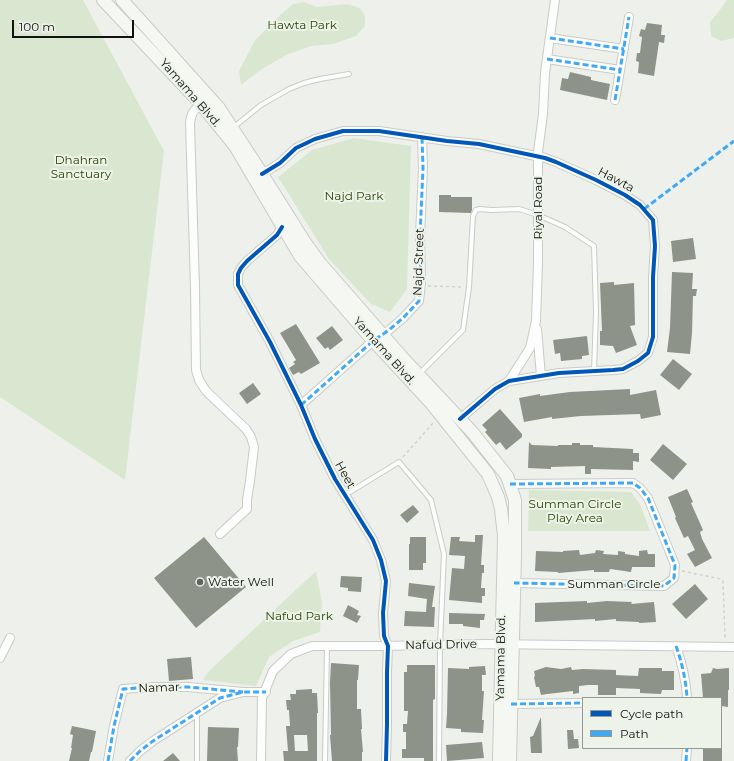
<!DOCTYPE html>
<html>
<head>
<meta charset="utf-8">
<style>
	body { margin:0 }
	#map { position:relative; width:734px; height:761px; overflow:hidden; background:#eef1eb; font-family:Montserrat,sans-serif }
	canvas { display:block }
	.legend { position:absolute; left:582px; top:697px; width:140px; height:52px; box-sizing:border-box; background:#edf3e9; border:1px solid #959992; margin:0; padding:5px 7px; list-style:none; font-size:12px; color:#11130f }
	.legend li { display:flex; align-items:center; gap:8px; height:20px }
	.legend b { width:20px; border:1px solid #959992 }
	.scale { position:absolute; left:12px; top:20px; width:122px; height:18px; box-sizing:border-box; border:2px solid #11130f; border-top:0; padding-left:5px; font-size:12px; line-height:14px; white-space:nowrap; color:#11130f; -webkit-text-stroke:3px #edf3e9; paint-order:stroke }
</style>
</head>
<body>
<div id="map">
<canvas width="734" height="761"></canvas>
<ul class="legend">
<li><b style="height:5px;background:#0057b8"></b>Cycle path</li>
<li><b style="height:5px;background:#3fa9f5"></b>Path</li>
</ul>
<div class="scale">100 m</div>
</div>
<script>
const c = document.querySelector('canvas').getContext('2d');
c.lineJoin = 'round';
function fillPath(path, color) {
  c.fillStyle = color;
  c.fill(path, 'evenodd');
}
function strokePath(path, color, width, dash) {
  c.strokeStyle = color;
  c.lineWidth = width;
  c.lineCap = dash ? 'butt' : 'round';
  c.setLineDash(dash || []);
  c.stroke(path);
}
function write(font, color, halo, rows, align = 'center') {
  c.font = font + ' Montserrat,sans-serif';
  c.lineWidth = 4;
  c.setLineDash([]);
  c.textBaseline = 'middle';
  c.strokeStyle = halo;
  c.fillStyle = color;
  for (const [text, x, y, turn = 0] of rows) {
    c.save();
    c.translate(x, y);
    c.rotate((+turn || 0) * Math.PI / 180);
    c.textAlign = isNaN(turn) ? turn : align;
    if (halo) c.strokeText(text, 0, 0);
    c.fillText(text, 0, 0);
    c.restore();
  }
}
fillPath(new Path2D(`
	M 0,0 L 83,0 L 164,151 L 125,480 L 0,397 Z
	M 727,0 L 734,0 L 734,38 L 721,41 L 711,36 L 710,22 L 719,11 Z
	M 304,2 L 317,7 L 347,4 L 360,8 L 365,16 L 365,26 L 356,36 L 333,44 L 311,46 L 286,55 L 262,69 L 241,85 L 239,71 L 255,40 L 279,16 L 293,4 Z
	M 354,138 L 411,146 L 407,289 L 390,312 L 371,304 L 329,259 L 278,177 L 312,150 Z
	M 529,490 L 631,492 L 640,504 L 650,531 L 528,531 Z
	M 316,571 L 322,602 L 320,632 L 293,641 L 269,657 L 256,686 L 203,680 L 208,672 Z`), '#dae7d0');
fillPath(new Path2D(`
	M 647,23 L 662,25 L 661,35 L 665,35 L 664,43 L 659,42 L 654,76 L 638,73 L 639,62 L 636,61 L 637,53 L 640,53 L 642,37 L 639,36 L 641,29 L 645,30 Z
	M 570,72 L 591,77 L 591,80 L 610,84 L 607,100 L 560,90 L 562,78 L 568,79 Z
	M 439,195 L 451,195 L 451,197 L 472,197 L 472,210 L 471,213 L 439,212 Z
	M 693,238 L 696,259 L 673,262 L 671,241 Z
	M 672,272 L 693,273 L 692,289 L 697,289 L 696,296 L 693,296 L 692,333 L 690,354 L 667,352 L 670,328 Z
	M 614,282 L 614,285 L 634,283 L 635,325 L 630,326 L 637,345 L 616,353 L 613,346 L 600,345 L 600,331 L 602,331 L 600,283 Z
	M 296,324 L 320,363 L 301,374 L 299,372 L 293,375 L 289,368 L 295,364 L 293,362 L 296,360 L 280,333 Z
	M 332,326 L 343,340 L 330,350 L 328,347 L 325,349 L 316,338 Z
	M 587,336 L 589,355 L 582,356 L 582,359 L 561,361 L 560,353 L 555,354 L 553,340 Z
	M 673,359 L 692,374 L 679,390 L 660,375 Z
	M 253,383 L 261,394 L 247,404 L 239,393 Z
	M 630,389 L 630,395 L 656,390 L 661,415 L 641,419 L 640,414 L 581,416 L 552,419 L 552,417 L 524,422 L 519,398 L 540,394 L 540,396 L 570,392 Z
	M 500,409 L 522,434 L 522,437 L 506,450 L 500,442 L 496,445 L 485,432 L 487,430 L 482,425 Z
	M 529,442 L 532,445 L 558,446 L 558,445 L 572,445 L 572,443 L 580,443 L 580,445 L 593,445 L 593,447 L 633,449 L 633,453 L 639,453 L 639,462 L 633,461 L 633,470 L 591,469 L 591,474 L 585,474 L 585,466 L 551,467 L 551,469 L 528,468 Z
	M 663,444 L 687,464 L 673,480 L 650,460 Z
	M 687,489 L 693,502 L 691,503 L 703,530 L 700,532 L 702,539 L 712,558 L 695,567 L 687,554 L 695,550 L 688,536 L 684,538 L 675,518 L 676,517 L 668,497 Z
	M 413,505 L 419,512 L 407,523 L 400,515 Z
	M 475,535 L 483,535 L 481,565 L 484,565 L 484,573 L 482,573 L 481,588 L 485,588 L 485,596 L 482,596 L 482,603 L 449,600 L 452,568 L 464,569 L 465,556 L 449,555 L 451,537 L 460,537 L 459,541 L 475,542 Z
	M 204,537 L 246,587 L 196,628 L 154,578 Z
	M 410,537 L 426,537 L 426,563 L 423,563 L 423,570 L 409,570 L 409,544 L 410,544 Z
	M 579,550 L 580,555 L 595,553 L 596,550 L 604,551 L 603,554 L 618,555 L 618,551 L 625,552 L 625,554 L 639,556 L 639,551 L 647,550 L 648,554 L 655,554 L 655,567 L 632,567 L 631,572 L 610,569 L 609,572 L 594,572 L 594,570 L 558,573 L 558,572 L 535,571 L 536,551 L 563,552 L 563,551 Z
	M 341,576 L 362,577 L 361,592 L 348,591 L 348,588 L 340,587 Z
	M 409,583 L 435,586 L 432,607 L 435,607 L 434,627 L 404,626 L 405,611 L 426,612 L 427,599 L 408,596 Z
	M 695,584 L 708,599 L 686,619 L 672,604 Z
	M 587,601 L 587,603 L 607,601 L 632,602 L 631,604 L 654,602 L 656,622 L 639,623 L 639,622 L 616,621 L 616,619 L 595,621 L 595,619 L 535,622 L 535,603 Z
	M 348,605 L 359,611 L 357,615 L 361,616 L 357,623 L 343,616 Z
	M 449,613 L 485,614 L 484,620 L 480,620 L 480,628 L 463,626 L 463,624 L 449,624 Z
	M 191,657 L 193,679 L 169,681 L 167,659 Z
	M 331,663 L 359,665 L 358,680 L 357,680 L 357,709 L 361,709 L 362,729 L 361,729 L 363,752 L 362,752 L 362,761 L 332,761 L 330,735 L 331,735 L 330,683 Z
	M 407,665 L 435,665 L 435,699 L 433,700 L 433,761 L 424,761 L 424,758 L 402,758 L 402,749 L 406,749 L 406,732 L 403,732 L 403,724 L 407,724 L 408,711 L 404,711 L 404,672 L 407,672 Z
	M 485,666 L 486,675 L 482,675 L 482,691 L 484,691 L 482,720 L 484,720 L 483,733 L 461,732 L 461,729 L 446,728 L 447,714 L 448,668 L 469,669 L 469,667 Z
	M 546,667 L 561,669 L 571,667 L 572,670 L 583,669 L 616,670 L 616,675 L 638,676 L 639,668 L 662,668 L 662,671 L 674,671 L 674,690 L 662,690 L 661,694 L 640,693 L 640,689 L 616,688 L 616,695 L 598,695 L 598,685 L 588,685 L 579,686 L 579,693 L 573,694 L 573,691 L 547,694 L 541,695 L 539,687 L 536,687 L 534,677 L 535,676 L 534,671 Z
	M 713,668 L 717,669 L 729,668 L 729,690 L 728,690 L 728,707 L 721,706 L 721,698 L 703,698 L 701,674 L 711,673 Z
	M 312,689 L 312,693 L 317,693 L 318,713 L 317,713 L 317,761 L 284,761 L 283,751 L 288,751 L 286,726 L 290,726 L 289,710 L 287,710 L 286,700 L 291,700 L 290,694 L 296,694 L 296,690 ZM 294,735 L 307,735 L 308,751 L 295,751 Z
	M 541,717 L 542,753 L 531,753 L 530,737 L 533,736 Z
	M 72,726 L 96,731 L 92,752 L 91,752 L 89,761 L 69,761 L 72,748 L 71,748 L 73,735 L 70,734 Z
	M 208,727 L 239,728 L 238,747 L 237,747 L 238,761 L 207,761 Z
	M 567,730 L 573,730 L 574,739 L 578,739 L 579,748 L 568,749 Z
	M 482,742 L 484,758 L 447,761 L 446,745 Z
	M 703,748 L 722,748 L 722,761 L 703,761 Z
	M 173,753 L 180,761 L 163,761 Z`), '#8e9389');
const lane = new Path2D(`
	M 234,127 L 261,105 L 289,89 L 304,83 L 320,79 L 349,74
	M 420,373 L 463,330 L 469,287 L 473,216 L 476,210 L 480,209 L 492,210 L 519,209 L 538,215 L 565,227 L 594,246 L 596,312 L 594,371
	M 345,495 L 399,462 L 431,500 L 444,554 L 440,645 L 439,761
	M 197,761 L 197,713
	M 325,761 L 327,646`);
const street = new Path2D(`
	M 550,38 L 624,49
	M 547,59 L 620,70
	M 615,100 L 629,17
	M 201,104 C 194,110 191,113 190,123 L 195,287 L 196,370 L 199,380 L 206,391 L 246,429 L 251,437 L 254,447 L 250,481 L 247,500 L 247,509 L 220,534
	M 262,174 L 280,163 L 296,148 L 315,139 L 343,131 L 379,131 L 447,141 L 479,144 L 545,158 L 556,162 L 596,180 L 625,195 L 640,205 L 653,220 L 655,246 L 653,277 L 653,337 L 648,353 L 638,361 L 623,369 L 613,370 L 559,373 L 509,381 L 495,389 L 460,419
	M 282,227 L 277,235 L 247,261 L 241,268 L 238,274 L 238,285 L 270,342 L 301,405 L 315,439 L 335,479 L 373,540 L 381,560 L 386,581 L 383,613 L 384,636 L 388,646 L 387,672 L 387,724 L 386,761
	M 537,329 L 541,376
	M 509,381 L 530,348 L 536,321 L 538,263 L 538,152 L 543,114 L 545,73 L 555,0
	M 301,405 L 373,341 L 389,330 L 403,318 L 419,301 L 421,283 L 420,236 L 423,168 L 422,137
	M 510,484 L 633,483 L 640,488 L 648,498 L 675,565 L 674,578 L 664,586 L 514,583
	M 676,646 C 682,663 686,680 687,698
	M 0,658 L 10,638
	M 511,704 L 583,703
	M 108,761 L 114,726 L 123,689 L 152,687 L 188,687 L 243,692
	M 130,761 L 140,751 L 153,741 L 220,698 L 243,692 L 266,692
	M 261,761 L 262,698 L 273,671 L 291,654 L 312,646 L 380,646 L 486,644 L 734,647
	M 686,761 L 687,748`);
const secondary = new Path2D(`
	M 103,0 L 201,104 L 235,146 L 300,256 L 369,336 L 431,403 L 488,474 L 498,497 L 501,509 L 504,536 L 499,761
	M 122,0 L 219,108 L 257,166 L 304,241 L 320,263 L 401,356 L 473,433 L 507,476 L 515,500 L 515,555 L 510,761`);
strokePath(lane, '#c9cbc6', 6);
strokePath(street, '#c9cbc6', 10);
strokePath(secondary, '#c9cbc6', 14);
strokePath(new Path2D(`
	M 428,286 L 464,287
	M 403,457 L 433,423
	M 682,571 L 721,579 L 723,581 L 725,639`), '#d0d2d0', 1.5, [3, 3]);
strokePath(lane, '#fcfdfc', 4);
strokePath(street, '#fcfdfc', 8);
strokePath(secondary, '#f4f7f2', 12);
strokePath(new Path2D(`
	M 550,38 L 624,49
	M 547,59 L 620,70
	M 615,100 L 629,17
	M 644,209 L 734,141
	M 301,405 L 373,341 L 389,330 L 403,318 L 419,301 L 421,283 L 420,236 L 423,168 L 422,137
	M 510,484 L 633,483 L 640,488 L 648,498 L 675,565 L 674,578 L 664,586 L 514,583
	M 676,646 C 682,663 686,680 687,698
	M 511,704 L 583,703
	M 108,761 L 114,726 L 123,689 L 152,687 L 188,687 L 243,692
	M 130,761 L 140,751 L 153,741 L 220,698 L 243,692 L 266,692
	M 686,761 L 687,748`), '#3fa9f5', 3, [6, 3]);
strokePath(new Path2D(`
	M 262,174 L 280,163 L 296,148 L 315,139 L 343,131 L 379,131 L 447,141 L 479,144 L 545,158 L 556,162 L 596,180 L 625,195 L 640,205 L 653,220 L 655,246 L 653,277 L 653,337 L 648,353 L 638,361 L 623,369 L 613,370 L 559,373 L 509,381 L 495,389 L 460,419
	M 282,227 L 277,235 L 247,261 L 241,268 L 238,274 L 238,285 L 270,342 L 301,405 L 315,439 L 335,479 L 373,540 L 381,560 L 386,581 L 383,613 L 384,636 L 388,646 L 387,672 L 387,724 L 386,761`), '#0057b8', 4);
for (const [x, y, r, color] of [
	[200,582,4,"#5e615c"]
]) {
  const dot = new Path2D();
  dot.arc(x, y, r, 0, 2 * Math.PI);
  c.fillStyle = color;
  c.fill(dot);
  strokePath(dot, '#edf3e9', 1.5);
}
write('12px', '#294603', '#edf3e9', [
	["Hawta Park",302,25],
	["Dhahran",81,160],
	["Sanctuary",81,174],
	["Najd Park",354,196],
	["Summan Circle",575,504],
	["Play Area",575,518],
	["Nafud Park",299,616]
]);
write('12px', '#11130f', '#edf3e9', [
	["Yamama Blvd.",190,93,49],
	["Hawta",616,180,28],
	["Riyal Road",538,208,-90],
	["Najd Street",419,262,-88],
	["Yamama Blvd.",384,351,48],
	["Heet",345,475,61],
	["Summan Circle",614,584],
	["Nafud Drive",441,645,-1],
	["Yamama Blvd.",501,658,-89],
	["Namar",159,688,-2]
]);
write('12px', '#11130f', '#edf3e9', [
	["Water Well",208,582]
], 'left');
</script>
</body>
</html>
